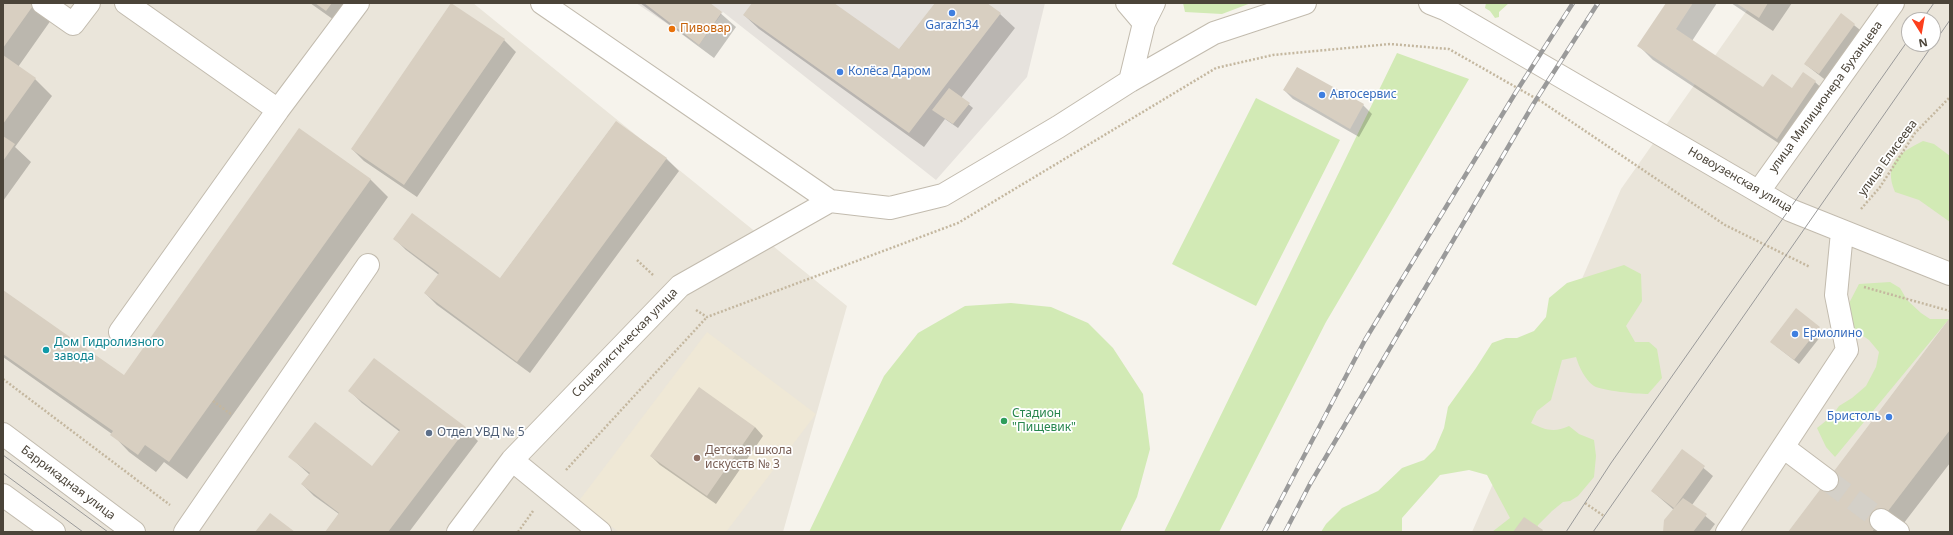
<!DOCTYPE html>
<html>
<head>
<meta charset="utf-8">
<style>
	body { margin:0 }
	#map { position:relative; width:1953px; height:535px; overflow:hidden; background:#f6f3ec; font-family:"Noto Sans",sans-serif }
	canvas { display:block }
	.frame { position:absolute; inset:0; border:4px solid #4b4439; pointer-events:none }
	.north { position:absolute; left:1901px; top:12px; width:40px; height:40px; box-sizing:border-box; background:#fff; border:1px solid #b7b4b0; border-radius:50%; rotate:169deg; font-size:11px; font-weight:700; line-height:16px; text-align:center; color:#4b4439 }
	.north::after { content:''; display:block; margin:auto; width:14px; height:18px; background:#fc3f1d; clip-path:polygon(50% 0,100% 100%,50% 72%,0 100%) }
</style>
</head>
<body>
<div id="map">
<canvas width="1953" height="535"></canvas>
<div class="frame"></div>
<div class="north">N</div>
</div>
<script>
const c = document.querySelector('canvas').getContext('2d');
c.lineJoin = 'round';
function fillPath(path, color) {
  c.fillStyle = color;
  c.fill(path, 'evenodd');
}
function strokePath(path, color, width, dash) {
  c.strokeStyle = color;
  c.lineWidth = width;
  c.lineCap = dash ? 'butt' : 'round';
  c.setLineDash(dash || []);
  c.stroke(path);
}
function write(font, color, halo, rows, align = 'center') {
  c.font = font + ' "Noto Sans",sans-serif';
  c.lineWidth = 3.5;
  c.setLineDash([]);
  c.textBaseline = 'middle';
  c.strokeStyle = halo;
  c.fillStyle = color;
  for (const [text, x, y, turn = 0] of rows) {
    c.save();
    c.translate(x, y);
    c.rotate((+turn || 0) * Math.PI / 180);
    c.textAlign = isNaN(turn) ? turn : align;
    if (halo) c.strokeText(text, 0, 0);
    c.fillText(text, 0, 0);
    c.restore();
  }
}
fillPath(new Path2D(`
	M 3,3 L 473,3 L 847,306 L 783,532 L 3,532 Z
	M 1752,3 L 1950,3 L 1950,532 L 1472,532 L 1621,189 ZM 1909,20 L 1933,20 L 1933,44 L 1909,44 Z`), '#eae5da');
fillPath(new Path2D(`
	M 636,3 L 1045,3 L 1027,77 L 936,180 L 723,12 L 699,45 Z`), '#e6e2dd');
fillPath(new Path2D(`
	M 707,332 L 816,414 L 726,532 L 619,532 L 578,502 Z`), '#efe8d6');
fillPath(new Path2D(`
	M 1183,3 L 1251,3 L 1222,14 L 1185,12 Z
	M 1486,3 L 1512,3 L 1509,3 L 1499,12 L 1499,17 L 1495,18 L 1490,11 L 1485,8 Z
	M 1397,53 L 1469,79 L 1326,322 L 1219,532 L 1164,532 Z
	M 1256,98 L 1340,140 L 1256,306 L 1172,264 Z
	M 1923,141 L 1934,144 L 1950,156 L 1950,222 L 1919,200 L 1895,192 C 1883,163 1899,153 1923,141 Z
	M 1624,265 L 1641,274 L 1642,301 L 1626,326 L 1635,342 L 1649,342 L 1657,349 L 1662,378 L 1648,394 C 1637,394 1603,391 1594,386 C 1585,380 1579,367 1576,357 L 1562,360 L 1551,400 L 1537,411 L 1531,423 C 1545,430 1554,433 1569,426 L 1579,434 L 1594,440 L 1596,456 L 1594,477 L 1578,496 L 1570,501 L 1563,502 L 1552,511 L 1538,525 L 1536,532 L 1492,532 L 1510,518 L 1487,475 L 1469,470 L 1440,475 L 1402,518 L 1402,532 L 1321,532 L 1326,524 L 1342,508 L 1378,491 L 1402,468 L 1424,460 L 1435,449 L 1444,428 L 1448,407 L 1476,368 L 1492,343 L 1506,338 L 1517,338 L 1534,331 L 1546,317 L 1549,298 L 1567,283 Z
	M 1890,282 L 1900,288 L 1907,300 L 1921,313 L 1930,319 L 1949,319 L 1835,457 L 1826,447 L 1817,428 L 1832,416 L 1839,406 L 1852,398 L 1866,386 L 1876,367 L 1879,352 L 1869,340 L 1850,327 L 1846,309 L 1859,284 Z
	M 1011,303 L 1051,307 L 1088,323 L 1113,348 L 1143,394 L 1150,449 L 1137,497 L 1120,532 L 809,532 L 884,376 L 918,333 L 965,306 Z`), '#d2eab5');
fillPath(new Path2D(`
	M 3,3 L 63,3 L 18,67 L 35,79 L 52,96 L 15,147 L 31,162 L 3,201 Z
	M 310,3 L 360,3 L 344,27 Z
	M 640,3 L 709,3 L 736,27 L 714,58 Z
	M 754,3 L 832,3 L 899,50 L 936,3 L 986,3 L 1000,14 L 1015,28 L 961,98 L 973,108 L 958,128 L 945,119 L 924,147 L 759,29 L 744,15 Z
	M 1667,3 L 1717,3 L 1692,41 L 1763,88 L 1793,89 L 1815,82 L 1830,96 L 1792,152 L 1653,60 L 1639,46 Z
	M 1731,3 L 1792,3 L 1773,31 Z
	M 1841,15 L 1864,33 L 1828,82 L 1805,64 Z
	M 504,40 L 516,52 L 417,197 L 364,161 L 352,149 Z
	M 1284,90 L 1363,105 L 1372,114 L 1359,137 L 1293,99 Z
	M 616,122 L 667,159 L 679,171 L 530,373 L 437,305 L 425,293 L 439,275 L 406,250 L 394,238 L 500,279 Z
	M 370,179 L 388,197 L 187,479 L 164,462 L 156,472 L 129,452 L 112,434 L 3,357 L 3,291 L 124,376 Z
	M 1796,310 L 1824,332 L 1799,364 L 1776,346 Z
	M 1949,320 L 1950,463 L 1897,532 L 1789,532 Z
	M 350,391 L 466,429 L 478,441 L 409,532 L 326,532 L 339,514 L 314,496 L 302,484 L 310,475 L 290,457 L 373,468 L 400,432 L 362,403 Z
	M 755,427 L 763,436 L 716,504 L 660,465 L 651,456 Z
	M 1682,450 L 1713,476 L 1692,505 L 1715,524 L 1709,532 L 1664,532 L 1674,510 L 1652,491 Z`), '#0003');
fillPath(new Path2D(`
	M 3,3 L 35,3 L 3,48 Z
	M 315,3 L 332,3 L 326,11 Z
	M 451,3 L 505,39 L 404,185 L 351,149 Z
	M 644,3 L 710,3 L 722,12 L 699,45 Z
	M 752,3 L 834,3 L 899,49 L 935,3 L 987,3 L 1001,13 L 909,133 L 743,15 Z
	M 1666,3 L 1693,3 L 1676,29 L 1763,87 L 1772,74 L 1792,88 L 1803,72 L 1816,81 L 1777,139 L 1637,46 Z
	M 1736,3 L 1768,3 L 1759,18 Z
	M 1841,13 L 1855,24 L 1819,74 L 1804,64 Z
	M 3,55 L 36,78 L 3,124 Z
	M 1297,67 L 1364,104 L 1350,129 L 1283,90 Z
	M 949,88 L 970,103 L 953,124 L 932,110 Z
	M 616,121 L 667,158 L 517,362 L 424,293 L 439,273 L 393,239 L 412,213 L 500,278 Z
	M 299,128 L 371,179 L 169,462 L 145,445 L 138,455 L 110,435 L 113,431 L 3,354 L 3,290 L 124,375 Z
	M 3,136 L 15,144 L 3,161 Z
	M 1796,308 L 1820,327 L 1794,360 L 1770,342 Z
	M 1949,319 L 1950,430 L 1872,532 L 1788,532 Z
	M 374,358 L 467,428 L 388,532 L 325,532 L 339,513 L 301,484 L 310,473 L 288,457 L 315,422 L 372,466 L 400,430 L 348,391 Z
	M 699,387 L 755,427 L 707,496 L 650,456 Z
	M 1682,449 L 1705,466 L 1674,508 L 1683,498 L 1707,514 L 1693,532 L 1663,532 L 1664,520 L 1674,508 L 1651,491 Z
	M 270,513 L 295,532 L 255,532 Z
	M 1524,517 L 1543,530 L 1542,532 L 1513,532 Z`), '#d8cfc1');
strokePath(new Path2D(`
	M 1827,480 L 1881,520`), '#d4d0c8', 22, [22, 11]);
const minor = new Path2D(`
	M 43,3 L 73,24 L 89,3
	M 126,3 L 278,110
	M 542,3 L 830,201 L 890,208 L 943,195 L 1058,127 L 1130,81 L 1214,33 L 1305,3
	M 1127,3 L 1144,23
	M 1430,3 L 1445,9 L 1790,210 L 1950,274
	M 1130,81 L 1144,23 L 1154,3
	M 1759,191 L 1893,3
	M 120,332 L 278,110 L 358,3
	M 3,434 L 134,532
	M 1783,447 L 1827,480
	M 512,460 L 600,532
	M 3,495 L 54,532
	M 1881,520 L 1898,532
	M 185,532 L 368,265
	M 458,532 L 512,460 L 680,286 L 830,201
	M 1727,532 L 1847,350 L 1836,295 L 1842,232`);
strokePath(minor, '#c2bbae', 24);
strokePath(new Path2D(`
	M 1861,209 L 1880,187 L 1915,133 L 1950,97
	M 637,260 L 653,275
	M 1864,287 L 1950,311
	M 696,310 L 707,317 L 958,223 L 1216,68 L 1273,55 L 1390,44 L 1449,49 L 1542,102 L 1725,225 L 1810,267
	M 3,379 L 170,505
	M 213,401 L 232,415
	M 566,470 L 707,317
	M 1585,503 L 1604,516
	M 518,532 L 533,511`), '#c4b79f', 2.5, [2, 2]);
strokePath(minor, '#fff', 22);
strokePath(new Path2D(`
	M 1922,20 L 1934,3
	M 3,455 L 108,532
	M 3,473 L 83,532
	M 1566,532 L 1611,463 L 1909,39
	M 1593,532 L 1950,20`), '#9a9a9a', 1);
const rail = new Path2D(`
	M 1264,532 L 1365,340 L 1516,92 L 1573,3
	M 1285,532 L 1310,484 L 1534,103 L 1598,3`);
strokePath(rail, '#9a9a9a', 4.5);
strokePath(rail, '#fff', 3, [9]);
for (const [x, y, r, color] of [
	[952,13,4,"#3f7fe0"],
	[672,29,4,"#e8710a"],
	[840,72,4,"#3f7fe0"],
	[1322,95,4,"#3f7fe0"],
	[1795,334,4,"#3f7fe0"],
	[46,350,4,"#0f9aa8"],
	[1889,417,4,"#3f7fe0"],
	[1004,421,4,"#2e9e5b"],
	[429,433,4,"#5c6f8a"],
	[697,458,4,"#8d6e63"]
]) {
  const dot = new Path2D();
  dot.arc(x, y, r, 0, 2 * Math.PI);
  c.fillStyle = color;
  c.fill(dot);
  strokePath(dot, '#fff', 1.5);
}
write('12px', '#366cbe', '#fff', [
	["Garazh34",952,26,"center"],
	["Колёса Даром",848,72],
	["Автосервис",1330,95],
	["Ермолино",1803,334],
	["Бристоль",1881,417,"right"]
], 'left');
write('12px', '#c56008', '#fff', [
	["Пивовар",680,29]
], 'left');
write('12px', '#4b4439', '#fff', [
	["улица Милиционера Буханцева",1826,97,-54],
	["улица Елисеева",1888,158,-54],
	["Новоузенская улица",1740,180,30],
	["Социалистическая улица",625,343,-46],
	["Баррикадная улица",68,483,37]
]);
write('12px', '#0d838f', '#fff', [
	["Дом Гидролизного",54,343],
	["завода",54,357]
], 'left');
write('12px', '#27864d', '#fff', [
	["Стадион",1012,414],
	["\"Пищевик\"",1012,428]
], 'left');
write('12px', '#4e5e75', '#fff', [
	["Отдел УВД № 5",437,433]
], 'left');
write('12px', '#785e54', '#fff', [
	["Детская школа",705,451],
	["искусств № 3",705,465]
], 'left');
</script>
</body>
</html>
